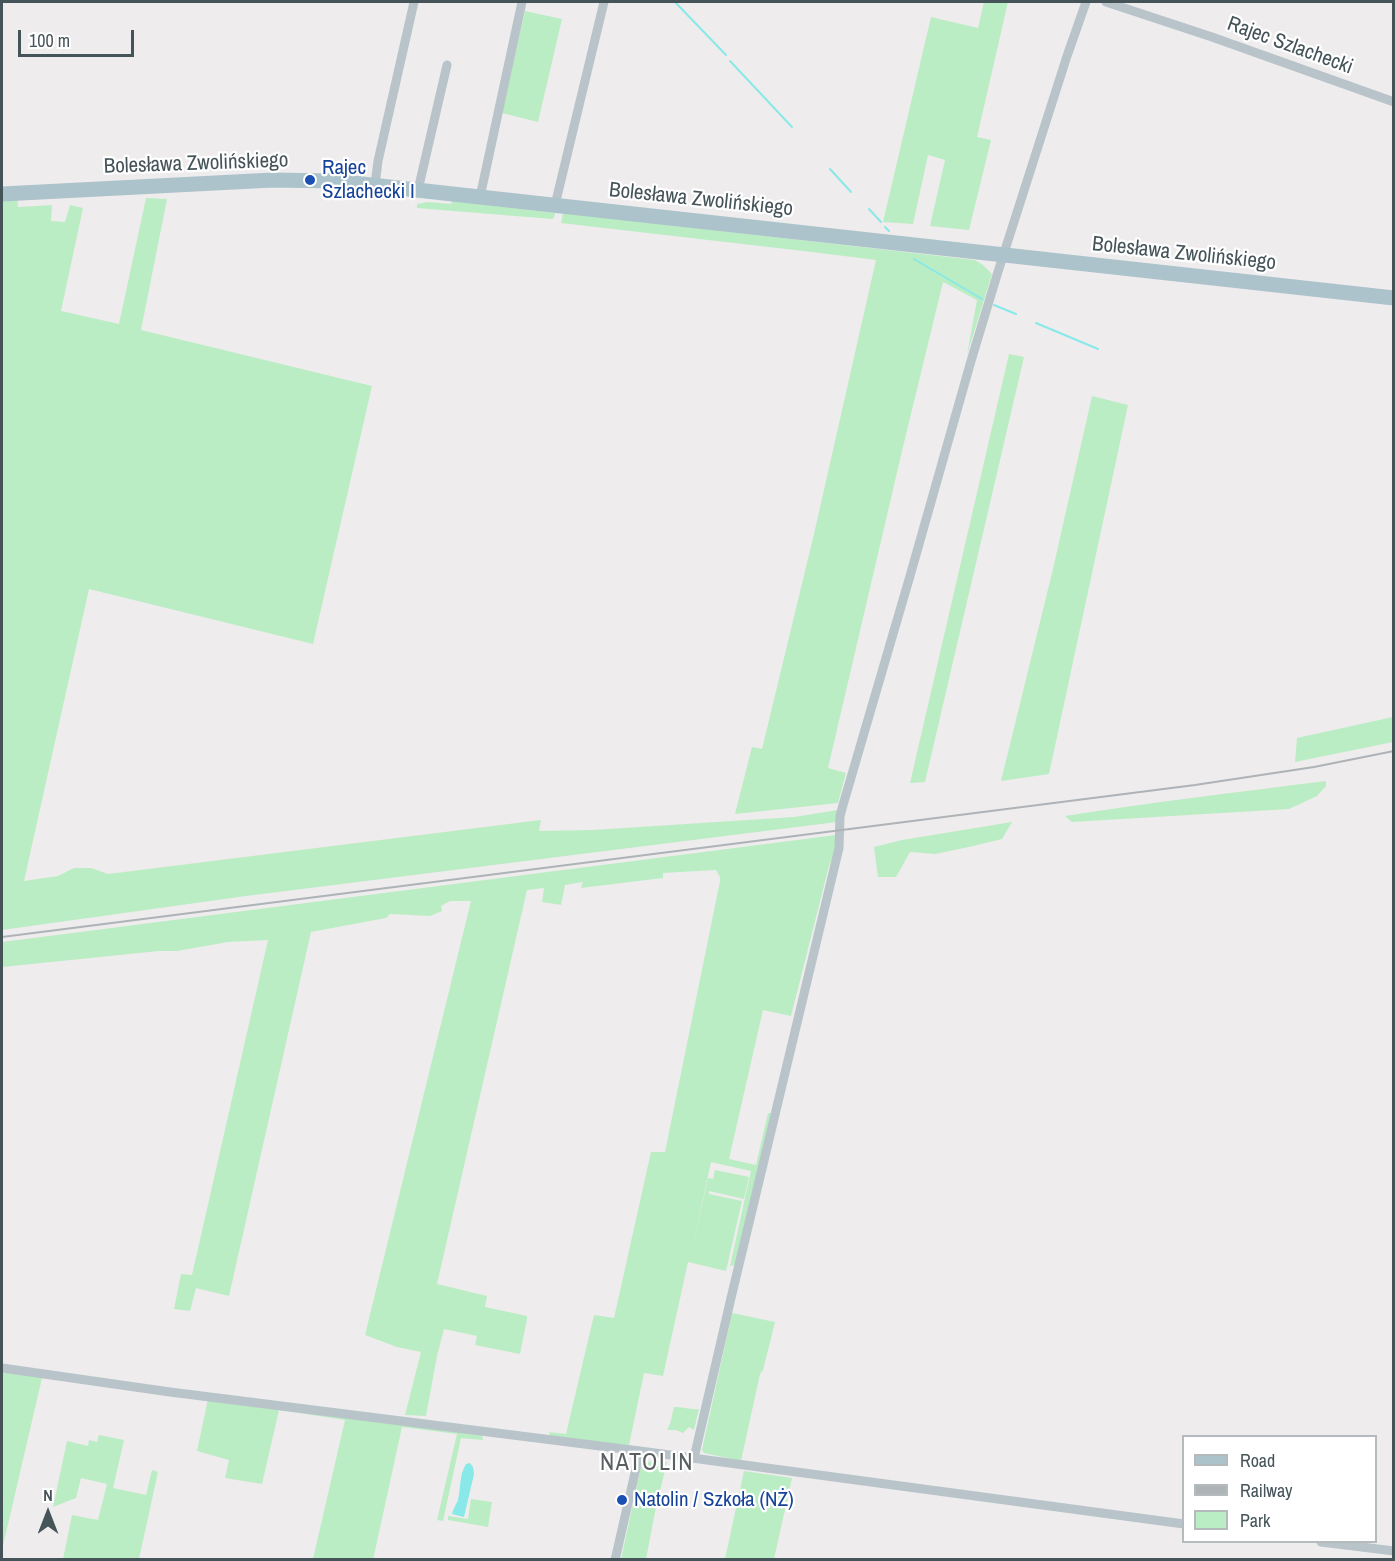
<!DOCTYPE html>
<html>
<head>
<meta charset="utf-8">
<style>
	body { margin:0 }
	#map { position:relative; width:1395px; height:1561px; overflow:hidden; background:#efeced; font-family:"Archivo Narrow",sans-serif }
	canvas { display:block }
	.frame { position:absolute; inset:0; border:3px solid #455459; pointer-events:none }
	.legend { position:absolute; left:1182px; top:1435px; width:195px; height:108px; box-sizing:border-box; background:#fff; border:2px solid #b5bbbd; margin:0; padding:8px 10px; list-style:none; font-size:18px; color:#455459 }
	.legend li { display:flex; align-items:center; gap:12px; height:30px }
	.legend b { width:30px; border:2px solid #b5bbbd }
	.north { position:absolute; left:18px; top:1483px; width:60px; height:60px; -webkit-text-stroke:4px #fff; paint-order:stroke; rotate:0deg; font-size:16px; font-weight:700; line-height:24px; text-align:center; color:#455459 }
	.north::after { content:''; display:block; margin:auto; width:21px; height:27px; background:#455459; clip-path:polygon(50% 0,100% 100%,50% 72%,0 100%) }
	.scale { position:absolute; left:18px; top:30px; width:116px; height:27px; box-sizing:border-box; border:3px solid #455459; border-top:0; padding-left:8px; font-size:18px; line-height:21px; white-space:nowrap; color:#455459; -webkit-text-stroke:4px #fff; paint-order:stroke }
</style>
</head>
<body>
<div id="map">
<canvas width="1395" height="1561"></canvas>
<div class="frame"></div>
<ul class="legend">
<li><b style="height:8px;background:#acc3cb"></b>Road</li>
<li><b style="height:8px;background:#aeb3b7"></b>Railway</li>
<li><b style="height:16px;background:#baedc3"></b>Park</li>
</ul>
<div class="north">N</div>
<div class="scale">100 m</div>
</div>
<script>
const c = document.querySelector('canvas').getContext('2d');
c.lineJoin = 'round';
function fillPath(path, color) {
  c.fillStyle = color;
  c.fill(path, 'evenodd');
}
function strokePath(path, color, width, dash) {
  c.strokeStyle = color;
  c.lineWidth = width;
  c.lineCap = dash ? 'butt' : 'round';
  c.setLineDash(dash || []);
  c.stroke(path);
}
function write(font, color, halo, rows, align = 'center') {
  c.font = font + ' "Archivo Narrow",sans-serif';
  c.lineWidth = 4.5;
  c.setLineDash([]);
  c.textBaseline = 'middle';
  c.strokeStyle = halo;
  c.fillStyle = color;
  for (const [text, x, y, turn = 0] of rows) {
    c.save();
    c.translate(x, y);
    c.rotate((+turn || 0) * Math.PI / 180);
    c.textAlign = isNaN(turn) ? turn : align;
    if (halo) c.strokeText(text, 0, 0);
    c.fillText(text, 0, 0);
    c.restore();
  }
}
fillPath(new Path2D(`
	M 984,2 L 1008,2 L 977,137 L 991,140 L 969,230 L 930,226 L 945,160 L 928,155 L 913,224 L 883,222 L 931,17 L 978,28 Z
	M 525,11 L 562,19 L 538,122 L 502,113 Z
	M 17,197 L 18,207 L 52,205 L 51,221 L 65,222 L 70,205 L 83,208 L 61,311 L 119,324 L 146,198 L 167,199 L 141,330 L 372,386 L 313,644 L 89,589 L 24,881 L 58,876 L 74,868 L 91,868 L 108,874 L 541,820 L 539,831 L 593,830 L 794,817 L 838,810 L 837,822 L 246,896 L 2,930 L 2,198 Z
	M 452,201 L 555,213 L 554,218 L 552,219 L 417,208 L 417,204 L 428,202 L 451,204 Z
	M 563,213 L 975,260 L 983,265 L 992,274 L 967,355 L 977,300 L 943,282 L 902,451 L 828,768 L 846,773 L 838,803 L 735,814 L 752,747 L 762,749 L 814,534 L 876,260 L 812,252 L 561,223 Z
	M 1009,354 L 1024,357 L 925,782 L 910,783 Z
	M 1092,396 L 1128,405 L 1049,774 L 1001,781 L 1053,569 Z
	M 1393,717 L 1393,742 L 1295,762 L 1297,738 Z
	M 1326,781 L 1326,786 L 1317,796 L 1289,809 L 1072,822 L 1065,816 C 1152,802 1239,792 1326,781 Z
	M 1012,822 L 1002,839 L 969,847 L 935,854 L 910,852 L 896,877 L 878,877 L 874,847 L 902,840 Z
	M 836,835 L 835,851 L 829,866 L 791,1016 L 763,1010 L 729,1159 L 756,1165 L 768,1113 L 771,1113 L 736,1265 L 730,1266 L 751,1171 L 711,1162 L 691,1254 L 708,1178 L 713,1179 L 715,1170 L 749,1177 L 744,1199 L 709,1191 L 709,1194 L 742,1201 L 726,1271 L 688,1262 L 663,1376 L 644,1373 L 629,1445 L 620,1444 L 620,1445 L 550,1436 L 549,1432 L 566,1434 L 594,1315 L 614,1318 L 651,1152 L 665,1152 L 720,881 L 720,877 L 716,870 L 663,873 L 663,878 L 581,888 L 583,882 L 565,885 L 561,905 L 542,902 L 544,888 L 527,890 L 437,1284 L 487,1296 L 485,1307 L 527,1316 L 527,1319 L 520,1354 L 475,1345 L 477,1336 L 444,1329 L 437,1356 L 426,1416 L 405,1415 L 421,1352 L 397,1347 L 365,1335 L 471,901 L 450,901 L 441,906 L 442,911 L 430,916 L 390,914 L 386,918 L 311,932 L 229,1296 L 196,1288 L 190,1311 L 174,1309 L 181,1274 L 192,1275 L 268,940 L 228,942 L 177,951 L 159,951 L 2,967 L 2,942 Z
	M 732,1313 L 775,1322 L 763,1370 L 760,1374 L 741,1461 L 704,1453 L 702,1450 Z
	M 2,1372 L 42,1378 L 2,1550 Z
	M 208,1399 L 482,1434 L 483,1440 L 461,1438 L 443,1521 L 437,1520 L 457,1434 L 402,1427 L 373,1560 L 313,1559 L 345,1420 L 279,1410 L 262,1484 L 225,1478 L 229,1460 L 197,1451 Z
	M 674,1407 C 683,1407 691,1410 699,1409 L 694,1430 L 689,1427 L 683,1433 L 676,1430 L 667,1430 L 670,1424 Z
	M 99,1435 L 124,1440 L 113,1488 L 146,1495 L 152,1470 L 158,1472 L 139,1559 L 63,1559 L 72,1515 L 98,1520 L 107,1484 L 81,1478 L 76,1498 L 53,1507 L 67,1441 L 88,1446 L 89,1440 L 97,1442 Z
	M 653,1460 L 667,1462 L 656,1507 L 646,1559 L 621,1559 L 641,1467 L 645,1464 Z
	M 744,1471 L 792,1478 L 774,1559 L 725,1559 Z
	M 471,1499 L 492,1502 L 488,1527 L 448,1520 L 448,1516 L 468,1519 Z`), '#baedc3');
fillPath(new Path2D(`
	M 470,1463 L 473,1467 L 474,1474 L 464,1517 L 452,1514 C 453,1509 456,1505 458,1500 C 461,1488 459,1475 466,1464 Z`), '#88e9e8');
strokePath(new Path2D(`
	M 675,2 L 726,55
	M 730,61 L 792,127
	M 830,169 L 851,192
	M 869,209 L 881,222
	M 885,227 L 889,231
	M 914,259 L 982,299
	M 994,305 L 1016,314
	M 1036,323 L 1098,349`), '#88e9e8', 2);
strokePath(new Path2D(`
	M 1106,2 L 1212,37 L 1394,102
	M 375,185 L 378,161 L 414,2
	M 418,190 L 447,65
	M 480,197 L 522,2
	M 555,205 L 604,2
	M 2,1368 L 170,1392 L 640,1451 L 1184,1524
	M 694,1458 L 731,1298 L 839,848 L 840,816 L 843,805 L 910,576 L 971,361 L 997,275 L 1067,56 L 1086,2
	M 1321,1542 L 1394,1551
	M 615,1560 L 640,1451`), '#b8c4c9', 9);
strokePath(new Path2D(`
	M 2,194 L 273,180 L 335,181 L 1394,298`), '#acc3cb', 15);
strokePath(new Path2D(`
	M 2,937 L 1195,785 L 1314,767 L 1394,751`), '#aeb3b7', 2);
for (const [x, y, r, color] of [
	[310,180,6,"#1a4fb4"],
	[622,1500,6,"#1a4fb4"]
]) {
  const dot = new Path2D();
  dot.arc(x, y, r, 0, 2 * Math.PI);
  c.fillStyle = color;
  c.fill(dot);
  strokePath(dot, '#fff', 2);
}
write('21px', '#455459', '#fff', [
	["Rajec Szlachecki",1290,46,20],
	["Bolesława Zwolińskiego",196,164,-2],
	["Bolesława Zwolińskiego",701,200,6],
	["Bolesława Zwolińskiego",1184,254,6]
]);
write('21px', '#164399', '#fff', [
	["Rajec",322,168],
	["Szlachecki I",322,192],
	["Natolin / Szkoła (NŻ)",634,1500]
], 'left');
c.letterSpacing = '1.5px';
write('24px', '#595e61', '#fff', [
	["NATOLIN",647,1464]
]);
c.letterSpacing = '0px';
</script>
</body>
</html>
